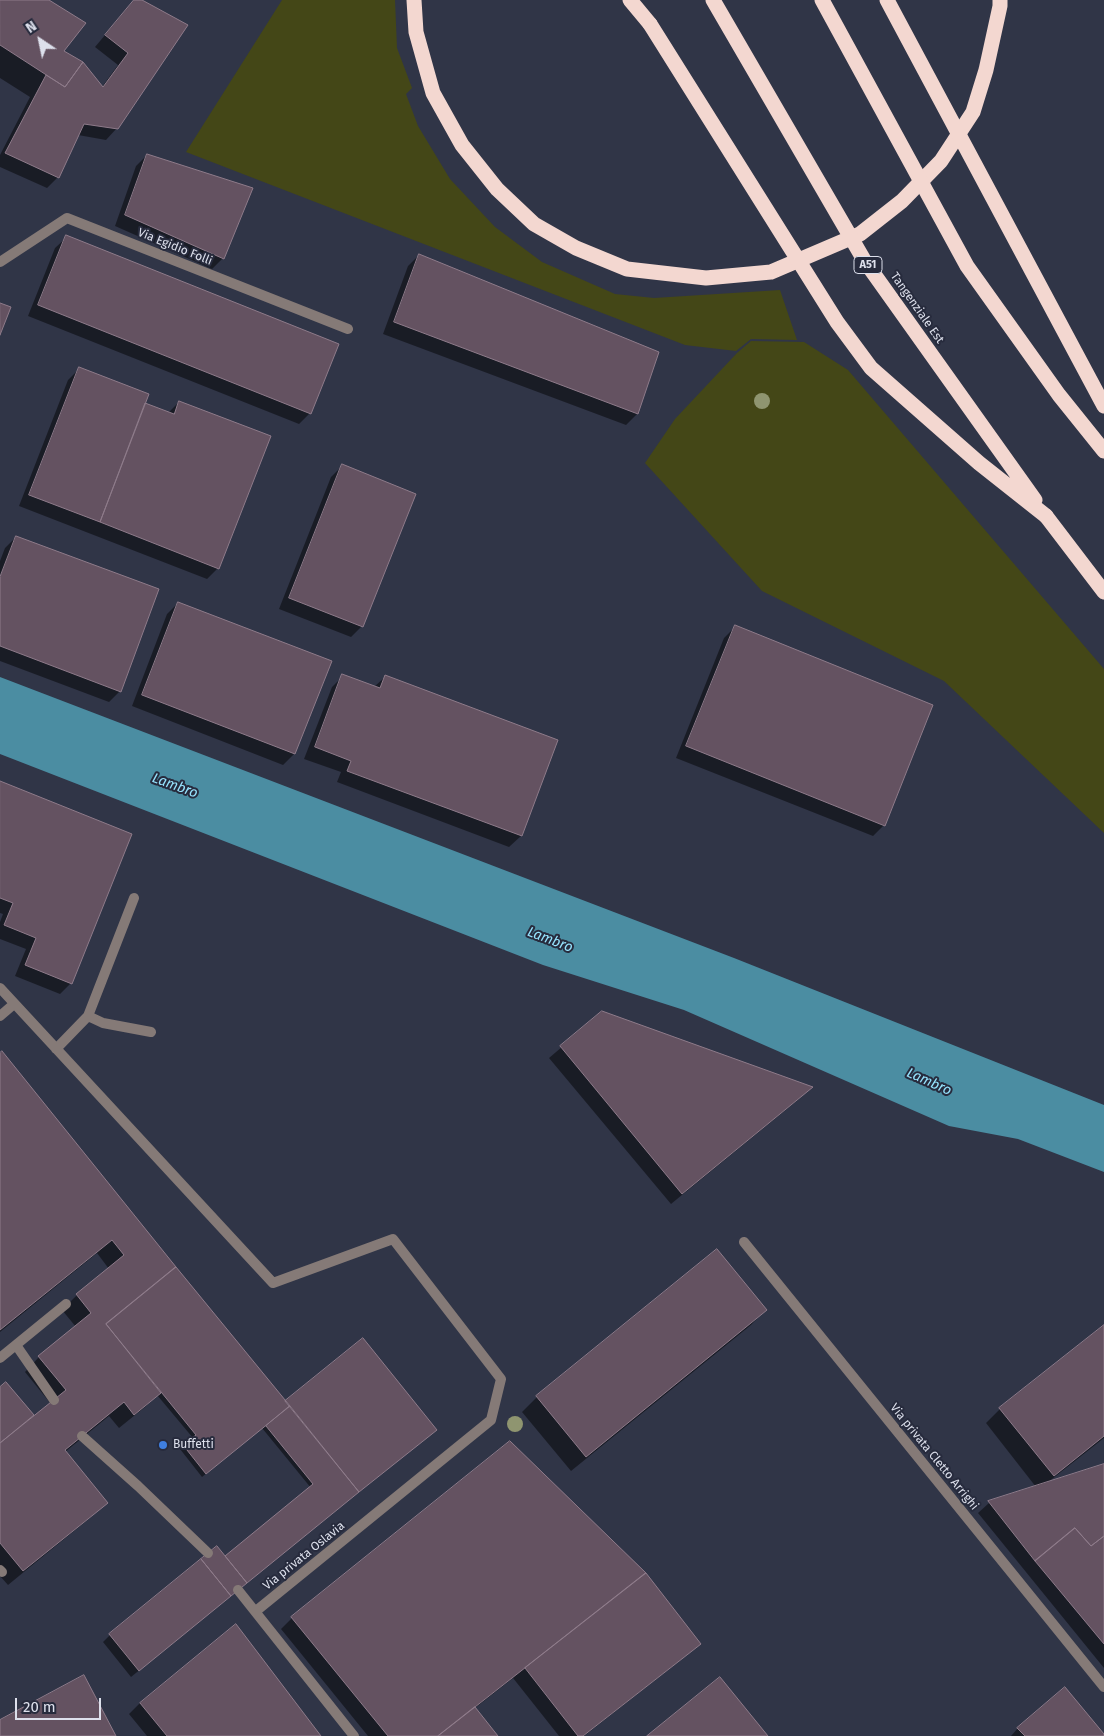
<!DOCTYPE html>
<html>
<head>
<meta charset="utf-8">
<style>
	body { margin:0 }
	#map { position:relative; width:1104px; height:1736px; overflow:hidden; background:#303547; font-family:"Fira Sans",sans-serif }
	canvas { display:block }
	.north { position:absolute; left:15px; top:15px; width:50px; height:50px; -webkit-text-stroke:4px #272b3d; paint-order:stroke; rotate:326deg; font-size:14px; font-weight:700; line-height:20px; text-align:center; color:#dde0ec }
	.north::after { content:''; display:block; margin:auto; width:18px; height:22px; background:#dde0ec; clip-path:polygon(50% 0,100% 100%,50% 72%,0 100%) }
	.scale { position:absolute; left:15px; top:1698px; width:86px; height:22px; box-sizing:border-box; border:2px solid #dde0ec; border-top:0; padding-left:6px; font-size:15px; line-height:18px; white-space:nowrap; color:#dde0ec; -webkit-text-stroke:4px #272b3d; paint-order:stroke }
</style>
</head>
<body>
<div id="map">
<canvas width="1104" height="1736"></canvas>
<div class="north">N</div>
<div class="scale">20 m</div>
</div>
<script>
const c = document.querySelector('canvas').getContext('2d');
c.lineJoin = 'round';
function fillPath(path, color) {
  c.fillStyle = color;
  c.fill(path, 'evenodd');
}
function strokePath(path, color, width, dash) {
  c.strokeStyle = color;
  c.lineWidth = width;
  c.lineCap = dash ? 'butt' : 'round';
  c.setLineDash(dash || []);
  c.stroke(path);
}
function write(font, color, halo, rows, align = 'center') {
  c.font = font + ' "Fira Sans",sans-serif';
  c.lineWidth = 4;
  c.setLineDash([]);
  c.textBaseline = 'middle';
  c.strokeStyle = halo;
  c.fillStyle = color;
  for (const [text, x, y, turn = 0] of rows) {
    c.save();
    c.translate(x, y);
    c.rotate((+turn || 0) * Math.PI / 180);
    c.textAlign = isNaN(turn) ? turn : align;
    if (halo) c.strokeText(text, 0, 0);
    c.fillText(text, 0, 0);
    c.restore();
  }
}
fillPath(new Path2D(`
	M 282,0 L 395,0 L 397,48 L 412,88 L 406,94 L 418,126 L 450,179 L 495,227 L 542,262 L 615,294 L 654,298 L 780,290 L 797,340 L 751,339 L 736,351 L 685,345 L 186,152 Z
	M 751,341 L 804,342 L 848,370 L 1104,669 L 1104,833 L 944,681 L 762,591 L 645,463 L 675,419 L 737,353 Z`), '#444717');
fillPath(new Path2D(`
	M 0,677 L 734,958 L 1104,1105 L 1104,1172 L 1018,1139 L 949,1126 L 684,1010 L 543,965 L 0,754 Z`), '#4b8da2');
fillPath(new Path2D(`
	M 0,0 L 47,0 L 62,52 L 102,87 L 118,65 L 95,47 L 126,10 L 135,0 L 139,0 L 117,128 L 106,140 L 78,135 L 58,177 L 47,188 L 0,167 L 0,155 L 30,97 L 0,78 Z
	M 147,155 L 223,258 L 212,269 L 115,226 L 136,166 Z
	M 67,237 L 310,413 L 299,424 L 28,316 L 55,248 Z
	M 419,255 L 658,353 L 637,414 L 626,425 L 383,334 L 408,266 Z
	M 79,369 L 144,404 L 168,413 L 179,402 L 218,568 L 207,579 L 19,506 L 68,380 Z
	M 342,466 L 362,626 L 351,637 L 279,609 L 331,477 Z
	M 16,537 L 120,691 L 109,702 L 0,661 L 0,561 L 5,548 Z
	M 178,603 L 330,662 L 294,754 L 283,765 L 132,706 L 167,614 Z
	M 735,627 L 884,825 L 873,836 L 676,758 L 724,638 Z
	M 343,676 L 374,687 L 385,677 L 556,741 L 521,836 L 509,847 L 337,782 L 341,772 L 304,759 L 332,687 Z
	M 0,782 L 71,983 L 60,994 L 15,976 L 26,949 L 0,939 L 0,922 L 3,914 L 0,913 Z
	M 603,1012 L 810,1088 L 800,1098 L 671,1204 L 549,1058 Z
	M 0,1054 L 285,1403 L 435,1430 L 131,1677 L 103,1642 L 110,1635 L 225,1558 L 311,1488 L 262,1428 L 202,1477 L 180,1449 L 193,1438 L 157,1395 L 145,1407 L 119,1428 L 109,1416 L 65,1452 L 106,1502 L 91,1517 L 8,1585 L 0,1576 L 0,1388 L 29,1422 L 51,1404 L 25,1372 L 39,1357 L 76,1327 L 62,1310 L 77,1295 L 109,1269 L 97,1253 L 0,1332 Z
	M 717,1251 L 765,1310 L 751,1325 L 571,1471 L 522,1412 L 537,1397 Z
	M 1104,1326 L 1104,1438 L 1047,1483 L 1104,1465 L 1104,1668 L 978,1513 L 989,1503 L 1036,1487 L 986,1423 L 1000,1409 Z
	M 510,1443 L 645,1574 L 699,1643 L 688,1654 L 584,1736 L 559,1736 L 513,1678 L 475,1708 L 496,1736 L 368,1736 L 281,1629 L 292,1618 Z
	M 140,1703 L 319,1736 L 147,1736 L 129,1714 Z
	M 1018,1728 L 1104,1736 L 1011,1736 Z`), '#0007');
const building = new Path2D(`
	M 0,0 L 49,0 L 86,23 L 64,51 L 83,62 L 65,87 L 0,45 Z
	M 134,0 L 142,0 L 188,25 L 118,129 L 84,124 L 59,178 L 5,153 L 46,75 L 65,87 L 83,62 L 103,87 L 128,53 L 105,35 Z
	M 147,154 L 253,188 L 224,259 L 125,215 Z
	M 66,235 L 339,344 L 311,414 L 38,305 Z
	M 419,254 L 659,352 L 638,414 L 394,322 Z
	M 0,303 L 11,307 L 0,335 Z
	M 79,367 L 149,394 L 100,522 L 29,495 Z
	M 179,401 L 271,436 L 219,569 L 100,522 L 145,403 L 174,414 Z
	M 342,464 L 416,494 L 363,627 L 289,598 Z
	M 16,536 L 159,589 L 121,692 L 0,646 L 0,577 Z
	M 178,602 L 332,661 L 295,754 L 142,695 Z
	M 735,625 L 933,705 L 885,826 L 686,746 Z
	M 342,674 L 380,688 L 385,675 L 558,740 L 522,836 L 347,771 L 351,761 L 315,747 Z
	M 0,781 L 132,834 L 72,984 L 25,965 L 36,938 L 4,925 L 13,903 L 0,898 Z
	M 602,1011 L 813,1087 L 682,1194 L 560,1046 Z
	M 2,1051 L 176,1267 L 106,1324 L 161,1393 L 134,1415 L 124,1402 L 65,1450 L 108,1503 L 23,1571 L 0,1543 L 0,1443 L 66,1390 L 38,1356 L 91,1313 L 76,1294 L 124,1255 L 112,1240 L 0,1330 L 0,1053 Z
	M 717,1249 L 767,1310 L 586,1457 L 536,1396 Z
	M 176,1267 L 290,1406 L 206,1474 L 183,1445 L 196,1435 L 106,1324 Z
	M 1104,1325 L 1104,1436 L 1054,1476 L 999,1408 Z
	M 363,1338 L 437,1430 L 359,1492 L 285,1401 Z
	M 6,1382 L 34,1415 L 0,1443 L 0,1387 Z
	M 290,1406 L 359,1492 L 247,1583 L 225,1556 L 313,1484 L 266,1426 Z
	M 510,1441 L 646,1573 L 438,1736 L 388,1736 L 291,1617 Z
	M 1104,1464 L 1104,1536 L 1091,1546 L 1075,1528 L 1035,1561 L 988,1501 Z
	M 1075,1528 L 1091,1546 L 1104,1536 L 1104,1644 L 1035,1561 Z
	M 217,1546 L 247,1583 L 231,1596 L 201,1559 Z
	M 201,1559 L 231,1596 L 139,1671 L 109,1634 Z
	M 646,1573 L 701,1644 L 583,1736 L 578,1736 L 525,1668 Z
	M 236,1624 L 321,1736 L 167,1736 L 140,1703 Z
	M 84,1675 L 116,1736 L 0,1736 L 0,1720 Z
	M 720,1677 L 768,1736 L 647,1736 Z
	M 1065,1687 L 1104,1734 L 1104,1736 L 1025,1736 L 1017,1728 Z
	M 475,1707 L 498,1736 L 438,1736 Z`);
fillPath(building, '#645261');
strokePath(building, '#8e7b8a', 1);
strokePath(new Path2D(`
	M 0,262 L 67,218 L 348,329
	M 0,988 L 273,1283 L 393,1239 L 501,1379 L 491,1420 L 256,1611
	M 0,1016 L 14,1004
	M 88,1016 L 103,1023 L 151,1032
	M 56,1049 L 88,1016 L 134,898
	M 744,1242 L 1104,1687
	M 16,1345 L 54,1400
	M 0,1358 L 66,1304
	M 82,1436 L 138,1486 L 208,1553
	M 0,1570 L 2,1572
	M 238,1590 L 354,1736`), '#857a77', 10);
strokePath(new Path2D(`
	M 414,0 L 416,32 L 433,93 L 462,145 L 497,189 L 534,224 L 576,248 L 627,269 L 706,278 L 771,272 L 860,234 L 902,201 L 941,161 L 973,112 L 986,70 L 1000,6 L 1000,0
	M 630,0 L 650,24
	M 1046,516 L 1104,592`), '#f3d7d0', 15);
strokePath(new Path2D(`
	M 713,0 L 864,260 L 1035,500
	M 822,0 L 967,266 L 1059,395 L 1104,451
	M 887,0 L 1104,406
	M 650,24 L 837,322 L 871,368 L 979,463 L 1046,516`), '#f3d7d0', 15);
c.fillStyle = '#8f9570';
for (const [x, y] of [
	[762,401],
	[515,1424]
]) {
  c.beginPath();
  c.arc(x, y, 8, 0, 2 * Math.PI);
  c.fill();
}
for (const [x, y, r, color] of [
	[163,1445,5,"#3f7fe0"]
]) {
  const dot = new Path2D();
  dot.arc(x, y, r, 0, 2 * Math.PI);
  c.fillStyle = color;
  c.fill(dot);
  strokePath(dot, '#272b3d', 2);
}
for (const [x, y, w] of [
	[868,265,28]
]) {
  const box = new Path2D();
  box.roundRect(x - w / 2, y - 8.5, w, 17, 4);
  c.fillStyle = '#272b3d';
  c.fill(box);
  strokePath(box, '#dde0ec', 1);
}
write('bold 11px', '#dde0ec', null, [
	["A51",868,265]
]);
write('12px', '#dde0ec', '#272b3d', [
	["Via Egidio Folli",175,247,22],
	["Tangenziale Est",917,308,55],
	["Via privata Cletto Arrighi",934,1457,51],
	["Via privata Oslavia",304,1556,-39]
]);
write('12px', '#dde0ec', '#272b3d', [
	["Buffetti",173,1445]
], 'left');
write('italic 14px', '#96e3fd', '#272b3d', [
	["Lambro",175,786,20],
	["Lambro",550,940,21],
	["Lambro",929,1082,24]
]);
</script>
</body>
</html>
